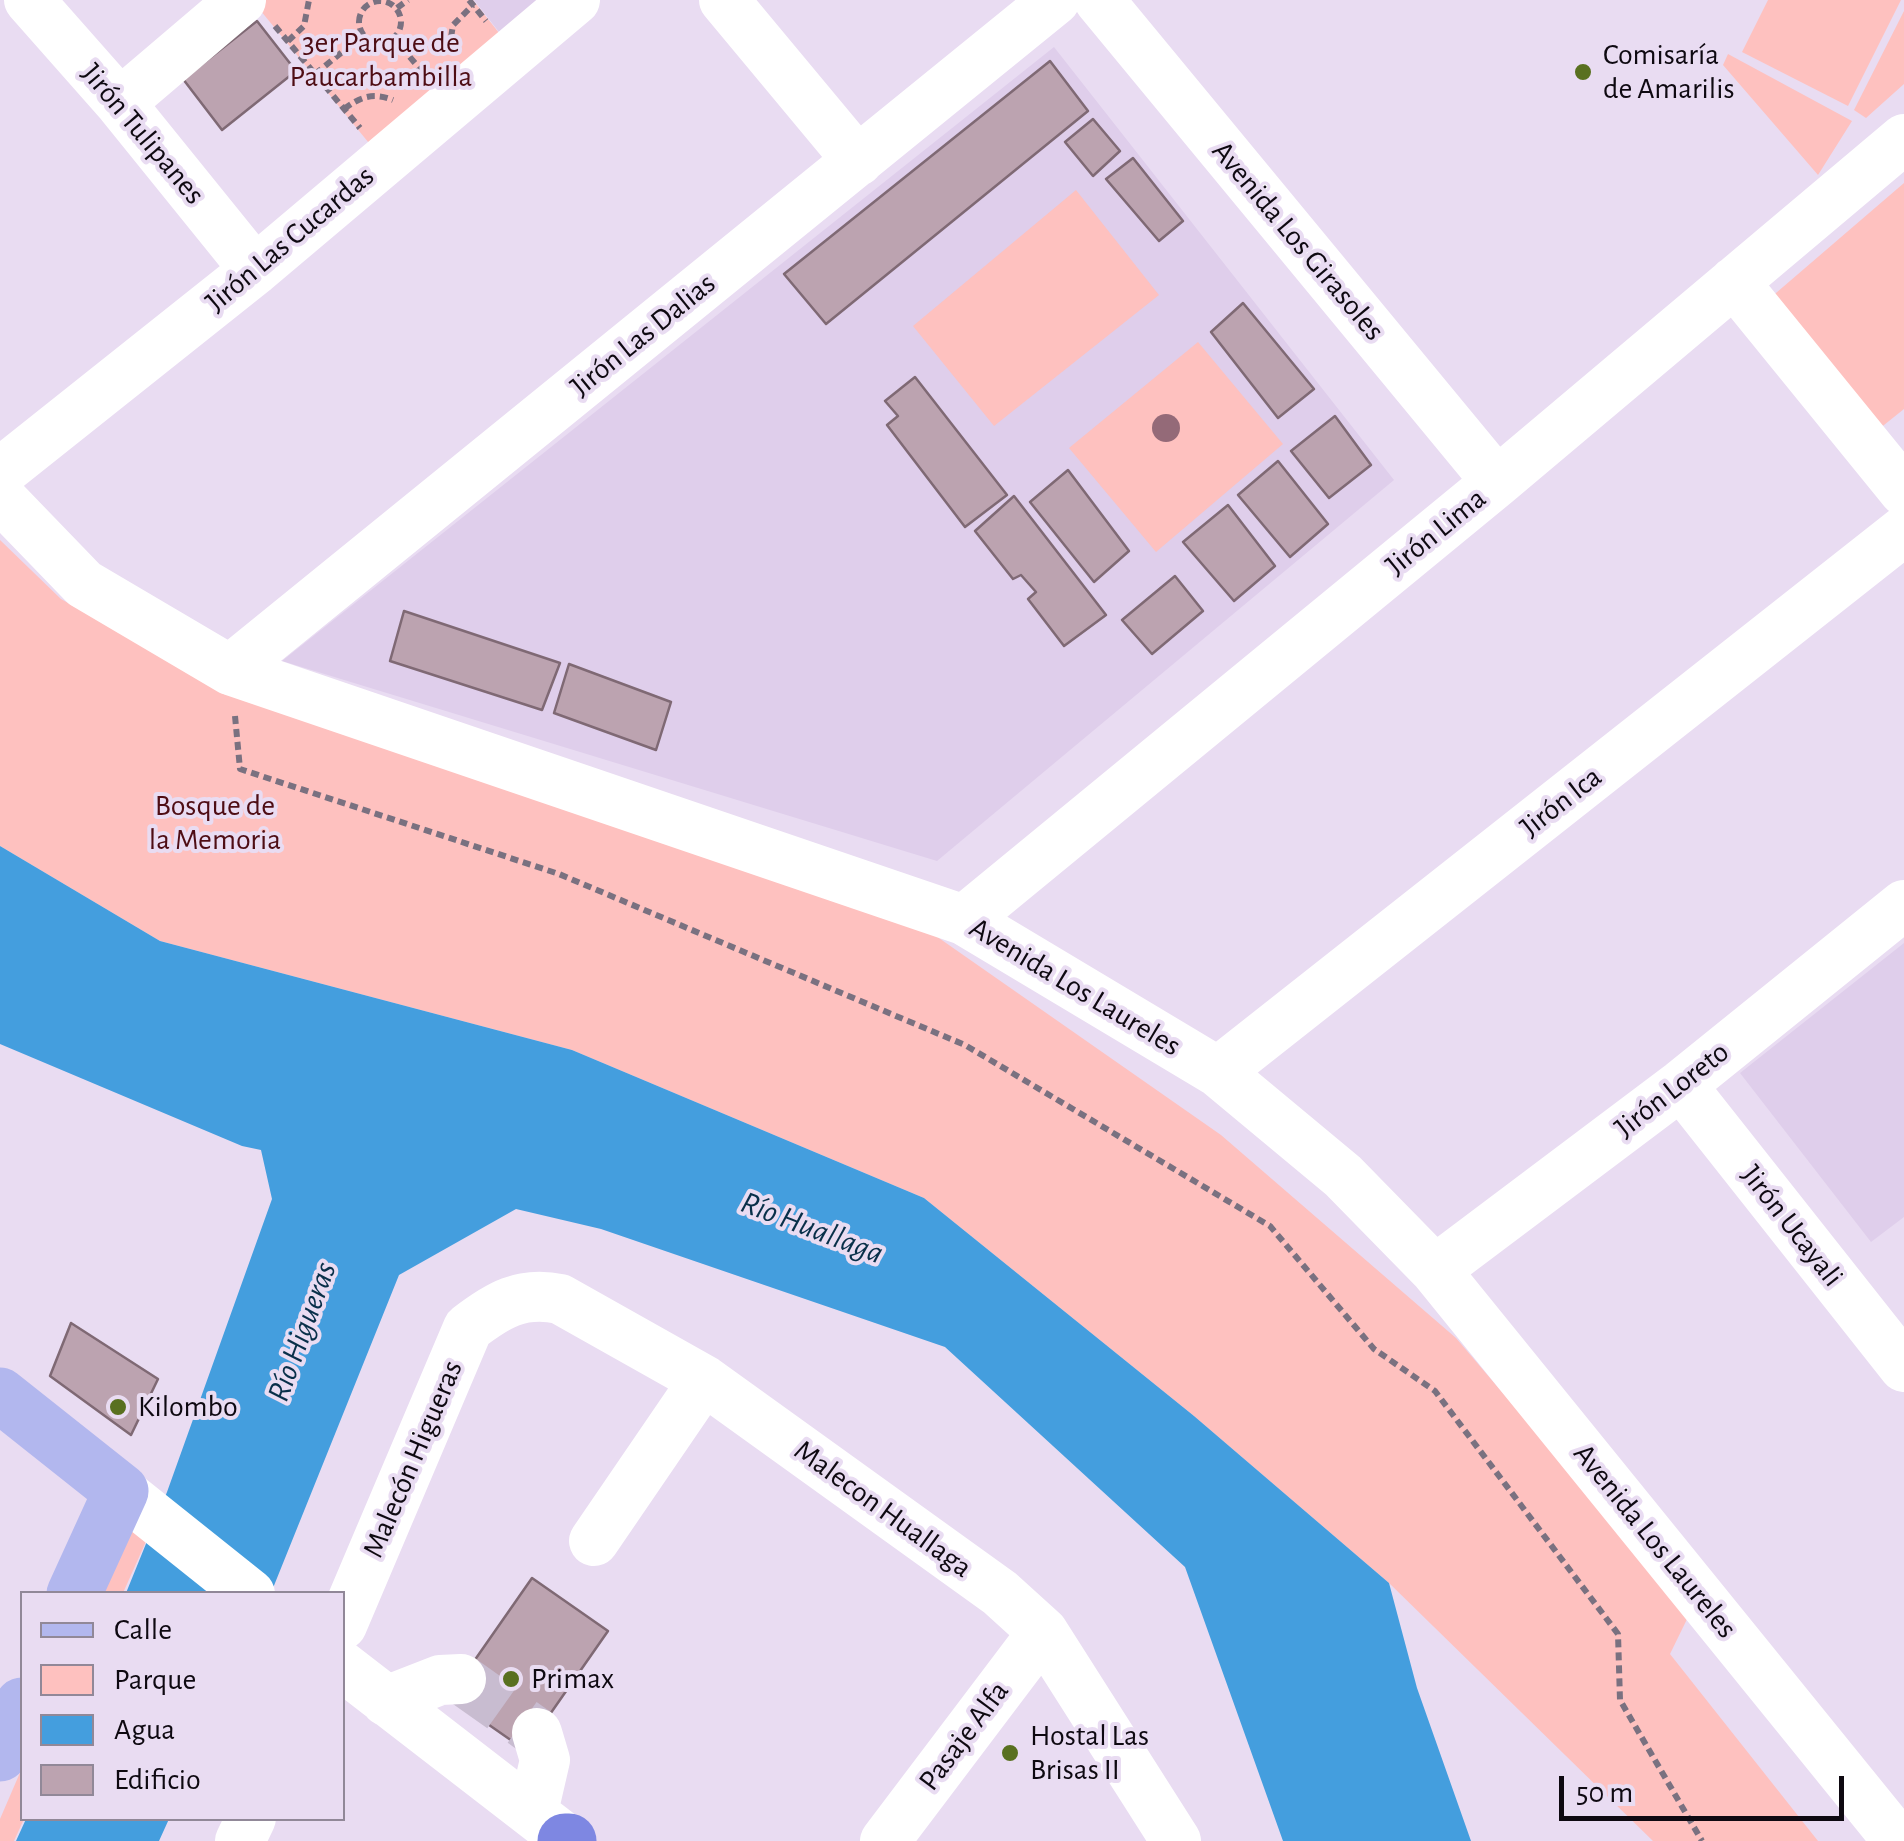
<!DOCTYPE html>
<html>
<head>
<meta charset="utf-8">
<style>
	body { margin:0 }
	#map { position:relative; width:1904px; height:1841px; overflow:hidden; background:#e9dcf2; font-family:"Alegreya Sans",sans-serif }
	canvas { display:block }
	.legend { position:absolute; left:20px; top:1591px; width:325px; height:230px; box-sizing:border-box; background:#e9dcf2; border:2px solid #918898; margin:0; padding:12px 18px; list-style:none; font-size:30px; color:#0e0911 }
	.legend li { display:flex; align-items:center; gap:20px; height:50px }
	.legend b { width:50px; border:2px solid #918898 }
	.scale { position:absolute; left:1559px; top:1776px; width:285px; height:45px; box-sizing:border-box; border:5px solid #0e0911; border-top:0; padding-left:12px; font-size:30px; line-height:35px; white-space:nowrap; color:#0e0911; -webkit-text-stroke:8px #e9dcf2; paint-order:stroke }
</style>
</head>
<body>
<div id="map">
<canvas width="1904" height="1841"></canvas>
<ul class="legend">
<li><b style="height:12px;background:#b2b7ee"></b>Calle</li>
<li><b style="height:28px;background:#fec1bf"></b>Parque</li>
<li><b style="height:28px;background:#449ede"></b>Agua</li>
<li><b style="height:28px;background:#bca3b0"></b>Edificio</li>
</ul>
<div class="scale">50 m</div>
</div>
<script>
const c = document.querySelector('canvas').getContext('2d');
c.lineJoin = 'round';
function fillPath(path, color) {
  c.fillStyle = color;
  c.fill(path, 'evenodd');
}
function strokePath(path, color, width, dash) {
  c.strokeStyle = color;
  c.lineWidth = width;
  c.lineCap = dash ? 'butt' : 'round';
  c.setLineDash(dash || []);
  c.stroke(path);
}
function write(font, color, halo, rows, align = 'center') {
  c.font = font + ' "Alegreya Sans",sans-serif';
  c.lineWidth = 8;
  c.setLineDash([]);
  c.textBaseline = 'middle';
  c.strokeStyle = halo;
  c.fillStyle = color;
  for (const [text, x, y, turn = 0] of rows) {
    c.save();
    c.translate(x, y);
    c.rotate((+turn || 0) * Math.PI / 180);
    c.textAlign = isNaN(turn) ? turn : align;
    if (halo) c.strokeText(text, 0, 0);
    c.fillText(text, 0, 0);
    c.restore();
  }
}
fillPath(new Path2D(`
	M 474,0 L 548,0 L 503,37 Z
	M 1054,47 L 1394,480 L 937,861 L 282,661 Z
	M 1904,943 L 1904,1217 L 1871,1242 L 1740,1073 Z`), '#dfceeb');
fillPath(new Path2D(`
	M 262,0 L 473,0 L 503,38 L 373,148 L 256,5 Z
	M 1768,0 L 1901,0 L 1848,106 L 1742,52 Z
	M 1904,11 L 1904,84 L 1866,118 L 1854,110 Z
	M 1728,54 L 1852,121 L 1818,175 L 1723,65 Z
	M 1904,183 L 1904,409 L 1879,429 L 1769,299 Z
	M 1076,190 L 1159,295 L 994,426 L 913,326 Z
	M 1198,342 L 1283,444 L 1156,552 L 1069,448 Z
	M 0,540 L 61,599 L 216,687 L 936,936 L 1221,1135 L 1456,1338 L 1690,1613 L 1670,1654 L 1818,1841 L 1653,1841 L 1389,1583 L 1194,1416 L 924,1198 L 572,1050 L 160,941 L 0,846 Z
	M 156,1519 L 123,1593 L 100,1594 L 133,1521 Z
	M 22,1768 L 24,1819 L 14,1841 L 0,1841 L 0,1819 Z`), '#fec1bf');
fillPath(new Path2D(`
	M 0,846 L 160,941 L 572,1050 L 924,1198 L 1194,1416 L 1389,1583 L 1417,1688 L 1471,1841 L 1283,1841 L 1185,1567 L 945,1347 L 601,1229 L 516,1209 L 399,1275 L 271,1593 L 126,1593 L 167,1492 L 272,1199 L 261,1150 L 242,1146 L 0,1044 Z
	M 26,1819 L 26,1818 L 169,1819 L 159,1841 L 16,1841 Z`), '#449ede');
const building = new Path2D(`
	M 257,21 L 296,71 L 222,130 L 183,79 Z
	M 1050,61 L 1088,111 L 826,324 L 784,274 Z
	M 1093,119 L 1120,151 L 1093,176 L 1065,142 Z
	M 1133,158 L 1183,221 L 1159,241 L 1106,179 Z
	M 1243,303 L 1314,389 L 1278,418 L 1211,332 Z
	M 915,377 L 1007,495 L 965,527 L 887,425 L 898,416 L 885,401 Z
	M 1335,416 L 1371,465 L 1329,498 L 1291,451 Z
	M 1278,461 L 1328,524 L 1290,557 L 1238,495 Z
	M 1068,470 L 1129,551 L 1094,582 L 1030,502 Z
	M 1014,496 L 1106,615 L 1064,646 L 1028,599 L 1036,592 L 1021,575 L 1013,579 L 975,531 Z
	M 1228,505 L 1275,566 L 1234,601 L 1183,542 Z
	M 1175,576 L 1203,611 L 1152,654 L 1122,620 Z
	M 404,611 L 560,663 L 542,710 L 390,661 Z
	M 569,664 L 671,702 L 656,750 L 554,713 Z
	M 71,1323 L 158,1379 L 131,1435 L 50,1376 Z
	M 532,1578 L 608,1631 L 525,1750 L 449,1697 Z`);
fillPath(building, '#bca3b0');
strokePath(building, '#7f6974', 2.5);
strokePath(new Path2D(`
	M 461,1679 L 537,1733`), '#c8bcd0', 50, [50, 25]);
strokePath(new Path2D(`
	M 469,0 L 486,21
	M359 22a21 21 0 1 1 42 0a21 21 0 1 1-42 0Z
	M 397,8 L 408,0
	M 275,26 L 360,128
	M 393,37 L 425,75
	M 288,41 L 304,26 L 309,0
	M 449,50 L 453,25 L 473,5
	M 315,74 L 363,35
	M 344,109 C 360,97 373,92 393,100
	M 235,716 L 240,769 L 559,874 L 965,1045 L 1270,1226 L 1374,1349 L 1435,1391 L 1618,1634 L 1620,1700 L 1702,1841`), '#7a7180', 6, [8, 5]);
strokePath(new Path2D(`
	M 29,0 L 120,103 L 255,270
	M 724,0 L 858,161
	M 1099,0 L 1497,482
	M 120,103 L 241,0
	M 1734,282 L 1904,491
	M 0,473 L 255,270 L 575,0
	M 0,497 L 84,584 L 230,670 L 964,920 L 1218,1072 L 1343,1176 L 1435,1270 L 1898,1841
	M 230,670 L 1055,0
	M 964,920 L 1497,482 L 1904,139
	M 1218,1072 L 1904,531
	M 1681,1085 L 1904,1367
	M 1435,1270 L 1681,1085 L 1904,905
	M 121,1491 L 250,1594
	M 594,1541 L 704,1380
	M 342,1625 L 468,1328 C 498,1305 521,1291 560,1299 L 704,1380 L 1000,1593 L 1043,1632 L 1176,1841
	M 342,1666 L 566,1839
	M 386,1701 L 440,1680 L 461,1679
	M 533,1812 L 545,1760 L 537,1733
	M 240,1841 L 251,1818
	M 885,1841 L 1043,1632`), '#fff', 50);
strokePath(new Path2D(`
	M 0,1395 L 121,1491 L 74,1594
	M 0,1754 L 22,1705`), '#b2b7ee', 55);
strokePath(new Path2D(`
	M 565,1841 L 569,1841`), '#7e87e2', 55);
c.fillStyle = '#946a78';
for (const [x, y] of [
	[1166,428]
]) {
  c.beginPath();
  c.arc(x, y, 14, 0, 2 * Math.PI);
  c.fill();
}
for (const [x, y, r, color] of [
	[1583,72,10,"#597020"],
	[118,1407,10,"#597020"],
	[511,1679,10,"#597020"],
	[1010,1753,10,"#597020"]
]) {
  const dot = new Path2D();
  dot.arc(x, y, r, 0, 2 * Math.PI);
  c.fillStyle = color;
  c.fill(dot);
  strokePath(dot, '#e9dcf2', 4);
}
write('30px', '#4e0d14', '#e9dcf2', [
	["3er Parque de",381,43],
	["Paucarbambilla",381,77],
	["Bosque de",215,806],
	["la Memoria",215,840]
]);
write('30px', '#0e0911', '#e9dcf2', [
	["Comisaría",1603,55],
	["de Amarilis",1603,89],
	["Kilombo",138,1407],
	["Primax",531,1679],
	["Hostal Las",1030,1736],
	["Brisas II",1030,1770]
], 'left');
write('30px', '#0e0911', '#e9dcf2', [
	["Jirón Tulipanes",143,134,50],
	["Jirón Las Cucardas",290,239,-40],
	["Avenida Los Girasoles",1298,241,50],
	["Jirón Las Dalias",643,335,-39],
	["Jirón Lima",1436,532,-39],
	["Jirón Ica",1561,802,-38],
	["Avenida Los Laureles",1075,987,31],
	["Jirón Loreto",1672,1090,-38],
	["Jirón Ucayali",1792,1226,52],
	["Malecón Higueras",413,1459,-67],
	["Malecon Huallaga",883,1509,36],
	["Avenida Los Laureles",1655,1541,51],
	["Pasaje Alfa",964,1736,-53]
]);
write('italic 32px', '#082f49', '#e9dcf2', [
	["Río Huallaga",812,1228,21],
	["Río Higueras",302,1332,-70]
]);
</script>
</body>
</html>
